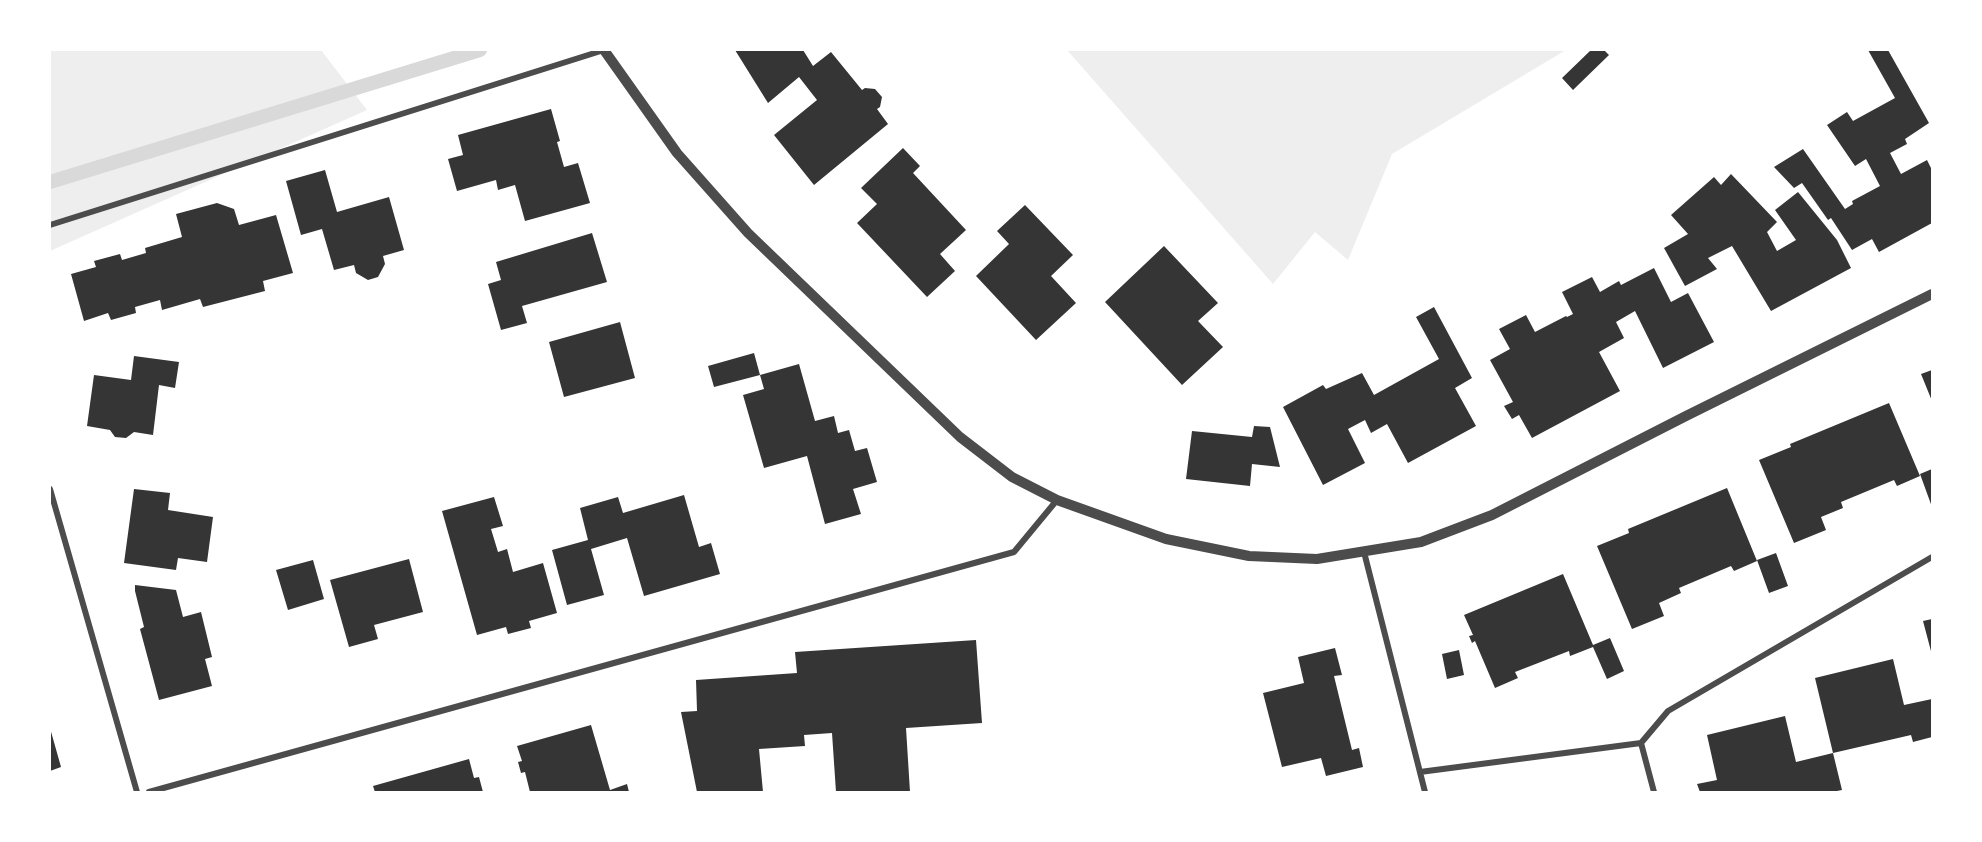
<!DOCTYPE html>
<html>
<head>
<meta charset="utf-8">
<style>
	body { margin:0 }
	#map { position:relative; width:1982px; height:842px; overflow:hidden; background:#fff; font-family:Cabin,sans-serif }
	canvas { display:block }
	.frame { position:absolute; inset:0; border:51px solid #fff; pointer-events:none }
</style>
</head>
<body>
<div id="map">
<canvas width="1982" height="842"></canvas>
<div class="frame"></div>
</div>
<script>
const c = document.querySelector('canvas').getContext('2d');
c.lineJoin = 'round';
function fillPath(path, color) {
  c.fillStyle = color;
  c.fill(path, 'evenodd');
}
function strokePath(path, color, width, dash) {
  c.strokeStyle = color;
  c.lineWidth = width;
  c.lineCap = dash ? 'butt' : 'round';
  c.setLineDash(dash || []);
  c.stroke(path);
}
fillPath(new Path2D(`
	M 50,50 L 321,50 L 367,110 L 50,251 Z
	M 1067,50 L 1566,50 L 1392,154 L 1348,260 L 1315,232 L 1273,284 Z`), '#eee');
strokePath(new Path2D(`
	M 50,182 L 480,50`), '#d9d9d9', 14);
fillPath(new Path2D(`
	M 735,50 L 803,50 L 813,66 L 831,52 L 862,90 L 865,88 L 875,89 L 882,97 L 880,107 L 877,109 L 888,124 L 814,185 L 774,135 L 817,100 L 799,77 L 768,103 Z
	M 1591,50 L 1604,50 L 1609,55 L 1573,90 L 1562,78 Z
	M 1868,50 L 1888,50 L 1929,123 L 1905,139 L 1907,144 L 1890,153 L 1901,174 L 1927,160 L 1932,170 L 1932,223 L 1879,252 L 1872,239 L 1852,250 L 1831,218 L 1828,220 L 1802,183 L 1794,188 L 1774,167 L 1803,149 L 1845,209 L 1853,204 L 1852,201 L 1880,186 L 1866,159 L 1855,166 L 1827,125 L 1847,112 L 1853,121 L 1895,98 Z
	M 551,109 L 560,141 L 557,142 L 564,167 L 578,163 L 590,203 L 525,221 L 515,185 L 498,190 L 496,180 L 457,191 L 448,159 L 463,155 L 458,135 Z
	M 903,148 L 920,166 L 913,173 L 966,230 L 940,254 L 955,271 L 927,297 L 857,223 L 877,204 L 861,188 Z
	M 325,170 L 337,212 L 389,197 L 404,250 L 383,256 L 385,264 L 378,277 L 368,280 L 356,273 L 354,265 L 334,270 L 322,229 L 301,235 L 286,181 Z
	M 1731,174 L 1777,222 L 1767,232 L 1777,251 L 1796,240 L 1775,210 L 1798,192 L 1837,240 L 1851,268 L 1771,311 L 1732,246 L 1708,258 L 1717,269 L 1685,286 L 1664,248 L 1688,234 L 1671,215 L 1714,177 L 1721,185 Z
	M 217,203 L 234,209 L 239,225 L 276,215 L 293,273 L 263,281 L 265,291 L 203,307 L 200,299 L 162,310 L 160,300 L 135,307 L 136,313 L 111,320 L 108,313 L 84,321 L 71,274 L 96,267 L 94,261 L 120,254 L 122,260 L 146,253 L 145,248 L 182,237 L 176,214 Z
	M 1025,205 L 1073,255 L 1051,276 L 1076,303 L 1036,340 L 976,276 L 1009,244 L 997,231 Z
	M 592,233 L 607,282 L 522,306 L 527,323 L 501,330 L 488,284 L 501,280 L 496,262 Z
	M 1164,246 L 1218,303 L 1198,321 L 1223,347 L 1182,385 L 1105,302 Z
	M 1654,268 L 1671,302 L 1688,293 L 1714,342 L 1663,368 L 1635,311 L 1616,322 L 1624,338 L 1599,352 L 1620,391 L 1532,438 L 1519,415 L 1512,419 L 1504,406 L 1513,402 L 1490,360 L 1510,349 L 1499,329 L 1526,315 L 1535,332 L 1566,316 L 1567,317 L 1573,314 L 1562,292 L 1592,277 L 1600,292 L 1619,281 L 1621,285 Z
	M 1434,307 L 1472,378 L 1455,388 L 1476,426 L 1408,463 L 1387,424 L 1371,433 L 1365,420 L 1348,429 L 1365,463 L 1323,485 L 1283,407 L 1323,385 L 1326,389 L 1362,373 L 1374,395 L 1439,359 L 1416,317 Z
	M 620,322 L 635,378 L 564,397 L 549,342 Z
	M 754,353 L 760,375 L 714,387 L 708,366 Z
	M 134,356 L 179,362 L 175,388 L 159,385 L 153,435 L 134,432 L 126,438 L 115,437 L 110,430 L 87,426 L 94,375 L 131,380 Z
	M 799,364 L 815,421 L 834,416 L 838,433 L 849,430 L 855,451 L 867,448 L 877,482 L 853,489 L 861,514 L 825,524 L 807,456 L 764,468 L 743,395 L 764,389 L 760,375 Z
	M 1932,370 L 1932,401 L 1921,374 Z
	M 1889,403 L 1920,476 L 1897,486 L 1894,480 L 1841,502 L 1843,508 L 1821,517 L 1826,530 L 1794,543 L 1759,460 L 1791,447 L 1790,444 Z
	M 1254,426 L 1270,427 L 1280,467 L 1252,464 L 1250,486 L 1186,479 L 1192,431 L 1252,437 Z
	M 1932,469 L 1932,507 L 1920,474 Z
	M 1727,488 L 1757,561 L 1734,571 L 1731,566 L 1679,588 L 1681,593 L 1659,603 L 1664,616 L 1632,629 L 1597,546 L 1629,533 L 1628,529 Z
	M 134,489 L 170,493 L 168,510 L 213,517 L 207,562 L 178,558 L 176,570 L 124,563 Z
	M 684,495 L 699,547 L 711,543 L 720,574 L 644,596 L 627,538 L 591,549 L 604,595 L 567,605 L 552,550 L 588,540 L 580,508 L 618,497 L 623,513 Z
	M 494,497 L 503,526 L 491,529 L 498,552 L 507,549 L 513,572 L 543,563 L 557,613 L 529,621 L 531,628 L 508,634 L 506,627 L 477,635 L 442,511 Z
	M 1776,553 L 1788,586 L 1769,593 L 1757,560 Z
	M 409,559 L 423,612 L 374,625 L 378,639 L 349,647 L 330,580 Z
	M 313,560 L 324,599 L 288,610 L 276,570 Z
	M 1563,574 L 1593,645 L 1610,638 L 1624,671 L 1607,679 L 1593,647 L 1570,656 L 1569,651 L 1515,672 L 1518,678 L 1495,688 L 1475,641 L 1472,643 L 1469,636 L 1473,635 L 1464,615 Z
	M 135,585 L 176,590 L 183,617 L 201,612 L 212,657 L 205,659 L 212,686 L 159,700 L 140,629 L 144,627 L 135,591 Z
	M 1932,619 L 1932,655 L 1923,621 Z
	M 976,640 L 982,723 L 906,728 L 910,792 L 836,792 L 832,733 L 804,735 L 805,746 L 759,749 L 763,792 L 697,792 L 681,712 L 697,711 L 696,680 L 797,673 L 795,652 Z
	M 1335,648 L 1342,675 L 1334,676 L 1352,750 L 1359,748 L 1363,767 L 1326,776 L 1321,758 L 1282,767 L 1263,693 L 1304,683 L 1298,657 Z
	M 1459,650 L 1464,675 L 1447,679 L 1442,654 Z
	M 1893,659 L 1904,705 L 1932,699 L 1932,737 L 1913,742 L 1911,735 L 1833,753 L 1815,678 Z
	M 1785,716 L 1796,762 L 1833,753 L 1842,790 L 1832,792 L 1700,792 L 1697,784 L 1717,780 L 1707,735 Z
	M 591,725 L 610,790 L 627,784 L 629,792 L 530,792 L 525,772 L 521,773 L 518,762 L 522,761 L 517,746 Z
	M 50,728 L 61,767 L 50,771 Z
	M 469,759 L 474,778 L 479,777 L 483,792 L 375,792 L 373,786 Z`), '#353535');
strokePath(new Path2D(`
	M 50,225 L 604,50
	M 50,489 L 137,792
	M 1364,552 L 1425,792
	M 1641,743 L 1654,792
	M 1420,772 L 1641,743 L 1668,711 L 1932,557
	M 149,792 L 1014,552 L 1057,500`), '#4c4c4c', 6);
strokePath(new Path2D(`
	M 604,50 L 677,153 L 748,233 L 960,437 L 1012,477 L 1057,500 L 1166,539 L 1249,556 L 1317,559 L 1421,542 L 1492,515 L 1686,416 L 1932,294`), '#4c4c4c', 10);
</script>
</body>
</html>
